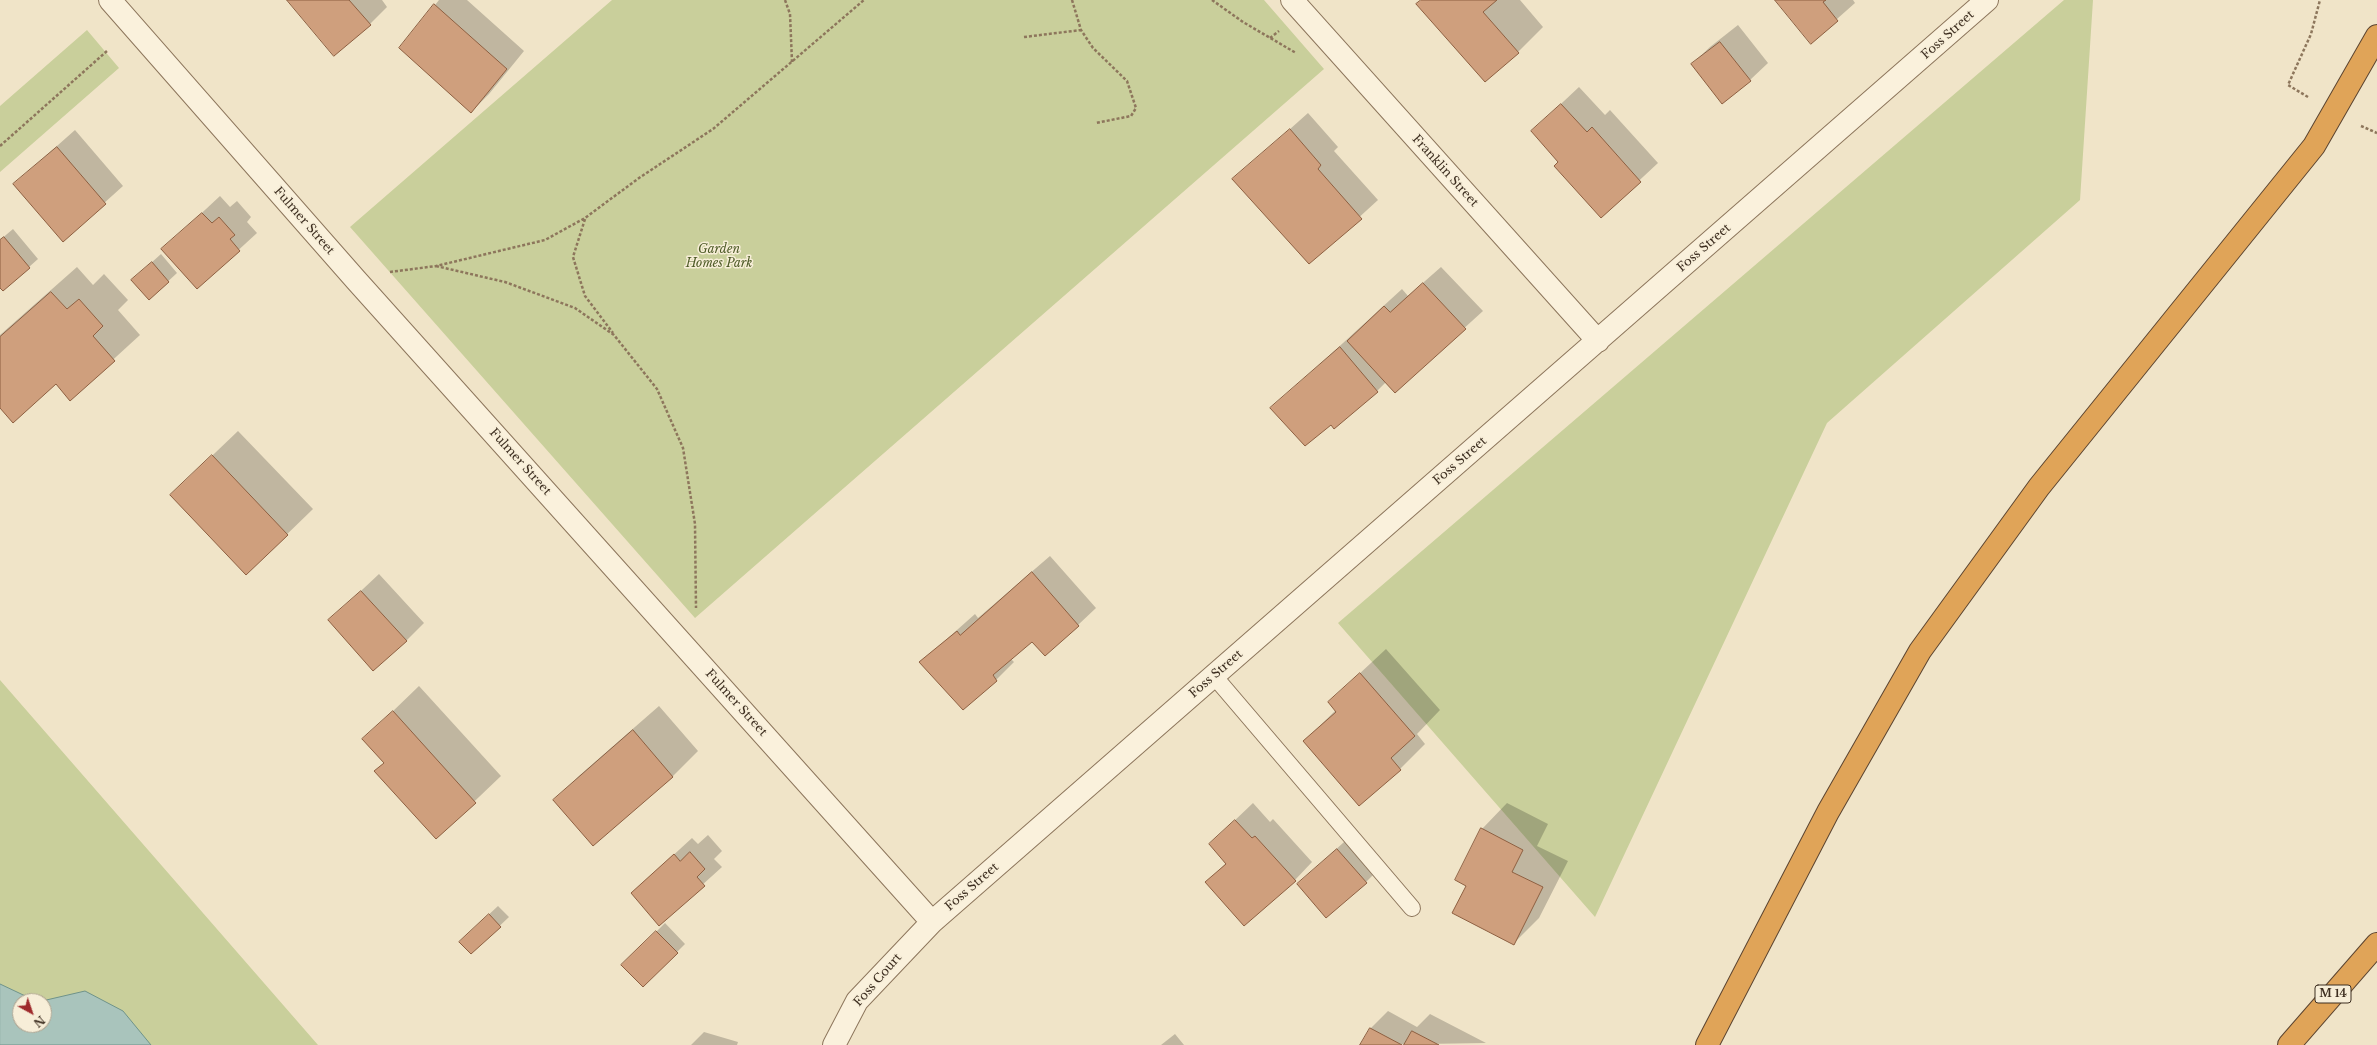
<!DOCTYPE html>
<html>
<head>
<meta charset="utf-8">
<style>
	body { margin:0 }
	#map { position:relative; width:2377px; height:1045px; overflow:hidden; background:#f0e4c8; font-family:"Libre Baskerville",serif }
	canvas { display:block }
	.north { position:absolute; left:12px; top:993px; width:40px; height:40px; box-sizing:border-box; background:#f7eed8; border:1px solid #ada18e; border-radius:50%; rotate:140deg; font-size:11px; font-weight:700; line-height:16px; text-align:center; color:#3d2e20 }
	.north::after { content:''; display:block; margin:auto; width:14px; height:18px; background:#9e2a2b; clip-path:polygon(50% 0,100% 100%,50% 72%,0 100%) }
</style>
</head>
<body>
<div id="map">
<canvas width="2377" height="1045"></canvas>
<div class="north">N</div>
</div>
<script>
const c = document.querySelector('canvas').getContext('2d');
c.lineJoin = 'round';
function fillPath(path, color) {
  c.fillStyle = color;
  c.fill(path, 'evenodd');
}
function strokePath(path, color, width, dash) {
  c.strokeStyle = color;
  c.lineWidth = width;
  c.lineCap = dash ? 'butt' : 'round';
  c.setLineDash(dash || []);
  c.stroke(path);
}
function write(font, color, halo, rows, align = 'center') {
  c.font = font + ' "Libre Baskerville",serif';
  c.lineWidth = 3;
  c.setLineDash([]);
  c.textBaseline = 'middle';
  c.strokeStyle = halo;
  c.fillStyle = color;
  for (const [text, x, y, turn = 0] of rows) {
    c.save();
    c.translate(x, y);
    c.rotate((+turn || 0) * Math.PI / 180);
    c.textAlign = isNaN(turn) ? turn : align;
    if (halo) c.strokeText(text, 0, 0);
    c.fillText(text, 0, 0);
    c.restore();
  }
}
fillPath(new Path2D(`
	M 612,0 L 1264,0 L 1324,69 L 695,618 L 350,227 Z
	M 2064,0 L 2093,0 L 2080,200 L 1827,423 L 1595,917 L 1338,623 Z
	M 87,30 L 119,68 L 0,172 L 0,106 Z
	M 0,680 L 318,1045 L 0,1045 ZM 20,1001 L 44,1001 L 44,1025 L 20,1025 Z`), '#c9cf9b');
const water = new Path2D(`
	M 0,984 L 36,1001 L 20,1001 L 20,1025 L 44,1025 L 44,1001 L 42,1001 L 85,991 L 123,1011 L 151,1045 L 0,1045 Z`);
fillPath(water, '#a9c4bc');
strokePath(water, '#6f938a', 1);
fillPath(new Path2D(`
	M 288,0 L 382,0 L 387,7 L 370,24 Z
	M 439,0 L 467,0 L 524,51 L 489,94 L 471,112 L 401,48 Z
	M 1422,0 L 1520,0 L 1543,27 L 1518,52 Z
	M 1776,0 L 1853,0 L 1855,3 L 1811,42 Z
	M 1738,25 L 1768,63 L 1750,80 L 1692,64 L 1710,47 Z
	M 1579,87 L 1605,115 L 1610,110 L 1658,163 L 1601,216 L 1559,162 L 1532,131 Z
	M 1308,113 L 1338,147 L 1334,151 L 1378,200 L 1309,263 L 1234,179 Z
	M 75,130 L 123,186 L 63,240 L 14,184 Z
	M 220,196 L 230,207 L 237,201 L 251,217 L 247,222 L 257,233 L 197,288 L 163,249 Z
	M 13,229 L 38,259 L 3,290 L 0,287 L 0,240 Z
	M 161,254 L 177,273 L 149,299 L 141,272 Z
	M 77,267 L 93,285 L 104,274 L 128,300 L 118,310 L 140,335 L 70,399 L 56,383 L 0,407 L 0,335 Z
	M 1441,267 L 1483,311 L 1395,391 L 1386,382 L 1377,391 L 1331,424 L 1272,408 L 1402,289 L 1408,296 Z
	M 238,431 L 313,509 L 246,574 L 171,495 Z
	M 1050,556 L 1096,608 L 1078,625 L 1032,640 L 1011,659 L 1014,662 L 996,680 L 963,708 L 921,662 L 975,614 L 978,618 Z
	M 379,574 L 424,623 L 406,641 L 330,620 Z
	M 1386,649 L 1440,710 L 1417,734 L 1425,744 L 1400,769 L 1304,741 L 1336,710 L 1329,702 Z
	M 419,686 L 501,776 L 436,838 L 375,771 L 385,762 L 364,739 Z
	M 659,706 L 698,751 L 673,776 L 593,845 L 554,800 L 580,775 Z
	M 1253,803 L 1270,822 L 1273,819 L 1312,862 L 1295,880 L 1207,882 L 1226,863 L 1210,844 Z
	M 1507,803 L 1548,824 L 1537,846 L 1568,861 L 1539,918 L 1514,943 L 1467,885 L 1482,829 Z
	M 1355,832 L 1383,865 L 1366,882 L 1298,884 Z
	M 708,835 L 722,851 L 714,859 L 722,867 L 659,924 L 632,893 L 692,838 L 698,844 Z
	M 498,906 L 509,917 L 471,953 L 469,933 Z
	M 665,923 L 685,944 L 643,986 L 623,965 Z
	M 1388,1011 L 1417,1027 L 1430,1014 L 1486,1043 L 1362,1045 L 1370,1029 Z
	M 704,1032 L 738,1042 L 737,1045 L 691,1045 Z
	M 1175,1034 L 1184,1045 L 1161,1045 Z`), '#0003');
const building = new Path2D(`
	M 287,0 L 349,0 L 371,25 L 334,56 Z
	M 1421,0 L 1497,0 L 1483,12 L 1519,53 L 1485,82 L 1416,4 Z
	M 1775,0 L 1826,0 L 1823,2 L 1838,21 L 1811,44 Z
	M 434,4 L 507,69 L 471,113 L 399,48 Z
	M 1720,42 L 1751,81 L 1722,104 L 1691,64 Z
	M 1561,104 L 1587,132 L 1592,127 L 1641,182 L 1601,218 L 1554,166 L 1558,162 L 1531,131 Z
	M 1290,129 L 1321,165 L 1318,169 L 1362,219 L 1309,264 L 1232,179 Z
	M 57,147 L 106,204 L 63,242 L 13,184 Z
	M 202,213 L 212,223 L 219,217 L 235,235 L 230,239 L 240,251 L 197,289 L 161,249 Z
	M 4,237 L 30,268 L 3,291 L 0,288 L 0,240 Z
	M 152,262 L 169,282 L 149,300 L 131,280 Z
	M 1423,283 L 1466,329 L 1395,393 L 1347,341 L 1384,306 L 1390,312 Z
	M 51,292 L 67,309 L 79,299 L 103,326 L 93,336 L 115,361 L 70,401 L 56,384 L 13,423 L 0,408 L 0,337 Z
	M 1340,347 L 1378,392 L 1334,429 L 1331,425 L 1305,446 L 1270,408 Z
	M 212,455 L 288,535 L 246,575 L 170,495 Z
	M 1032,572 L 1079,626 L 1045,656 L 1032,642 L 993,675 L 997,681 L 963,710 L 919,662 L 957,631 L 960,635 Z
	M 361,591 L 407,641 L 373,671 L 328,620 Z
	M 1360,673 L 1415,736 L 1391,758 L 1401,770 L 1359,806 L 1303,741 L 1336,712 L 1328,702 Z
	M 393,711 L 476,803 L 436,839 L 374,771 L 384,763 L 362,739 Z
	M 633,730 L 673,777 L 593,846 L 553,800 Z
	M 1235,820 L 1252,838 L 1255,836 L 1296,881 L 1244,926 L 1205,882 L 1226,864 L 1209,844 Z
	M 1481,828 L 1523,850 L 1512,872 L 1543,887 L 1514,945 L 1452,913 L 1466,886 L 1455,880 Z
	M 1337,849 L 1367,883 L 1326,918 L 1297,884 Z
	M 690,852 L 705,869 L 697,877 L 705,886 L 659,926 L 631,893 L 674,854 L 680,861 Z
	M 489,914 L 501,927 L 471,954 L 459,942 Z
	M 656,931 L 678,953 L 643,987 L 621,965 Z
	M 1370,1028 L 1402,1045 L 1360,1045 Z
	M 1412,1031 L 1439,1045 L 1404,1045 Z`);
fillPath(building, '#cf9f7d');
strokePath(building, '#8d5f41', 1);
const service = new Path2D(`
	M 1214,676 L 1412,908`);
const minor = new Path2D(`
	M 110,0 L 356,280 L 932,922
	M 1292,0 L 1598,341
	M 834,1045 L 857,1001 L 932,922 L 1987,0`);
const motorway = new Path2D(`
	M 1707,1045 L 1828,812 L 1920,651 L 2039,487 L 2314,146 L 2377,36
	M 2289,1045 L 2377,944`);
strokePath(service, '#8d765c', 18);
strokePath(minor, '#8d765c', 24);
strokePath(motorway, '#5b4430', 24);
strokePath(new Path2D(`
	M 785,0 L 790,14 L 792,62
	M 1072,0 L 1081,30 L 1093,48 L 1127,81 L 1136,108 L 1131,116 L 1096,123
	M 1212,0 L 1243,22 L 1296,53
	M 1024,37 L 1081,30
	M 1270,38 L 1279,31
	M 2308,97 L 2288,85 L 2311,34 L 2320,0
	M 2361,126 L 2377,133
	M 0,146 L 107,51
	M 585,219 L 573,257 L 585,296 L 613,333
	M 436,266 L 505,282 L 575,308 L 614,335 L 657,389 L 683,448 L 695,524 L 696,608
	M 390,272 L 436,266 L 545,240 L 585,218 L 639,178 L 713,129 L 864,0`), '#8d765c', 2.5, [3, 2]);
strokePath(service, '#faf1dc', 16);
strokePath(minor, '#faf1dc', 22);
strokePath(motorway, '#e0a458', 22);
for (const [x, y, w] of [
	[2333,994,36]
]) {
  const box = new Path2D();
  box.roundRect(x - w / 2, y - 9, w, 18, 3);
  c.fillStyle = '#f7eed8';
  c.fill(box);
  strokePath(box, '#3d2e20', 1);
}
write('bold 11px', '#3d2e20', null, [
	["M 14",2333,994]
]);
write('12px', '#3d2e20', '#f7eed8', [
	["Foss Street",1948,35,-42],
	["Franklin Street",1445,171,48],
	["Fulmer Street",304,221,49],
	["Foss Street",1704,248,-41],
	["Foss Street",1460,461,-41],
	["Fulmer Street",520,462,48],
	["Foss Street",1216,674,-41],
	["Fulmer Street",736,703,48],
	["Foss Street",972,887,-41],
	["Foss Court",878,980,-49]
]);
write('italic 12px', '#4d5a26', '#f7eed8', [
	["Garden",719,250],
	["Homes Park",719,264]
]);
</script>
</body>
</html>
